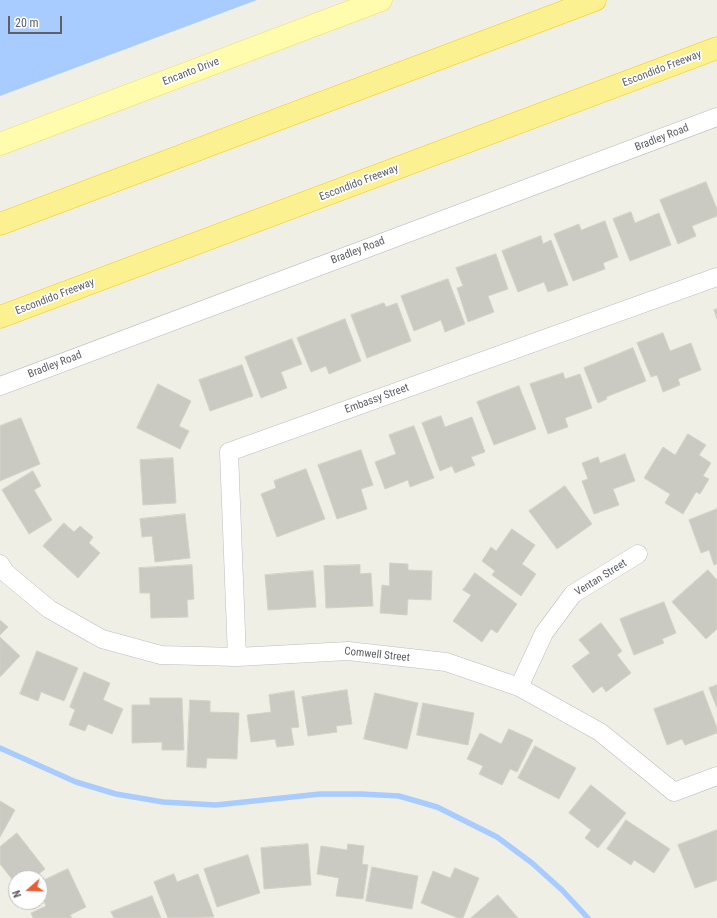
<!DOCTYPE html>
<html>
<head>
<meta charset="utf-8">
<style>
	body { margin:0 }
	#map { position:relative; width:717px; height:918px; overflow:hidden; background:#f0efe6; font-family:"Roboto Condensed",sans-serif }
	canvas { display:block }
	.north { position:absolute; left:8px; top:870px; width:40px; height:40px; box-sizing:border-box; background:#fff; border:1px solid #bfbfc2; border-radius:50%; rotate:250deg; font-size:11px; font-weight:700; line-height:16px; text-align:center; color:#5e6067 }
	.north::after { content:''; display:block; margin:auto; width:14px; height:18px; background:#e95d34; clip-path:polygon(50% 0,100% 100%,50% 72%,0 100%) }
	.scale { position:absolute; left:8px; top:16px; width:54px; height:18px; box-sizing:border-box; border:2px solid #5e6067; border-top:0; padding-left:5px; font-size:12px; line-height:14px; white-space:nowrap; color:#5e6067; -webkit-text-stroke:3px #fff; paint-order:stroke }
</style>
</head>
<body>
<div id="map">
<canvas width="717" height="918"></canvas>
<div class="north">N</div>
<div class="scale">20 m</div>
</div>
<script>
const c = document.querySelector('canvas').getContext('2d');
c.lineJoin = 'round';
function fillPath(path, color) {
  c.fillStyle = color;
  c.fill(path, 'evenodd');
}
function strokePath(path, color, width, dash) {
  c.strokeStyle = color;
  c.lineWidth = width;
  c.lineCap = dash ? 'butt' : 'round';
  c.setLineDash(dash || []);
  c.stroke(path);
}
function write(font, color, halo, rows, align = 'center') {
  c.font = font + ' "Roboto Condensed",sans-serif';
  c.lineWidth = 3.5;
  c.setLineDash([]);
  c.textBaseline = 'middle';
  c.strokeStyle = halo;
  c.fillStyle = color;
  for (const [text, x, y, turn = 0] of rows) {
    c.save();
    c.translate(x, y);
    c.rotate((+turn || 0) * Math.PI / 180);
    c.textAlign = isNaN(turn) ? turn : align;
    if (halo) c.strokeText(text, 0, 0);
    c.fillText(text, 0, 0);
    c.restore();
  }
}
fillPath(new Path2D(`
	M 0,0 L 257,0 L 0,96 Z`), '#a8ccff');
strokePath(new Path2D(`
	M 0,748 L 76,782 L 116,794 L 163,802 L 216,805 L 320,794 L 361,794 L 399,796 L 437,807 L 497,837 L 532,863 L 562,890 L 588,918`), '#a8ccff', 5.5);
const building = new Path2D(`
	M 706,182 L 717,209 L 717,216 L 692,226 L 696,236 L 678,244 L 660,200 Z
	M 631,212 L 635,223 L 659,213 L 671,245 L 630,261 L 613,219 Z
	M 605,221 L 618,257 L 603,263 L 605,269 L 573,281 L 554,234 L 579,224 L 581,230 Z
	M 541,236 L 543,244 L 551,240 L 568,285 L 548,292 L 544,282 L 518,292 L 502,251 Z
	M 496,254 L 508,289 L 488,296 L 494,312 L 468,322 L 457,288 L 463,286 L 456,268 Z
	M 448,279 L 465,324 L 445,332 L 441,320 L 414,331 L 401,296 Z
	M 384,303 L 386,307 L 397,303 L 411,341 L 367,358 L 351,315 Z
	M 717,309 L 717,319 L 714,310 Z
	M 345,319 L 361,361 L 329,374 L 326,366 L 311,372 L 297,338 Z
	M 663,333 L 670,351 L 691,343 L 701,370 L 678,379 L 680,385 L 663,392 L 657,375 L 651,377 L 637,343 Z
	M 292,339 L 302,364 L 281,372 L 287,388 L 261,398 L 245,357 Z
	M 633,348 L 646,381 L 606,397 L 607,399 L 598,403 L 584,368 Z
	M 242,365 L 253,396 L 210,411 L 199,380 Z
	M 563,373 L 565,379 L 580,374 L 592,408 L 565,418 L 568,427 L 548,434 L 530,384 Z
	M 158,384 L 191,401 L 179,426 L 189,431 L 180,449 L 137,428 Z
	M 519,386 L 536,429 L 494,445 L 477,402 Z
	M 441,416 L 445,427 L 472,417 L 485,452 L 471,457 L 475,465 L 455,473 L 452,466 L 440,471 L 422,423 Z
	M 21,418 L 40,464 L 0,481 L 0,426 Z
	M 414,426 L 434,478 L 410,487 L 408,480 L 385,489 L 375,462 L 396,454 L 389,435 Z
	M 688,434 L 706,445 L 699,455 L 711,463 L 703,476 L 709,479 L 700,494 L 696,492 L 683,514 L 665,503 L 670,494 L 644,478 L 663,447 L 675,455 Z
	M 361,450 L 373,485 L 361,489 L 367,509 L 337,519 L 318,465 Z
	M 625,454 L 635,481 L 613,489 L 619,505 L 594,514 L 582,481 L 588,479 L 582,463 L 598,457 L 600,463 Z
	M 173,458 L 176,503 L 143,505 L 140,460 Z
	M 306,469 L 325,519 L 277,537 L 261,494 L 276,488 L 274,481 Z
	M 33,471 L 41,486 L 34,490 L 52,520 L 29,534 L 2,490 Z
	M 565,486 L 592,524 L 557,549 L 529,511 Z
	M 717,509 L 717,564 L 714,565 L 709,550 L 701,553 L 689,520 Z
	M 185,514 L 190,558 L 155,562 L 152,536 L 142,537 L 140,519 Z
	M 64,523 L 74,532 L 80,526 L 93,537 L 89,543 L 100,553 L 78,578 L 43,546 Z
	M 512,529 L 535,545 L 522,564 L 536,574 L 521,596 L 492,575 L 495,571 L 482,561 L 491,547 L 496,551 Z
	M 390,563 L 408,564 L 408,570 L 432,571 L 431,600 L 408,599 L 407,615 L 380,613 L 382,585 L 389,586 Z
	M 192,565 L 194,599 L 187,600 L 188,617 L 151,618 L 150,593 L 140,593 L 139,568 Z
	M 360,565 L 360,574 L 371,573 L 373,606 L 326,608 L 324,566 Z
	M 708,570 L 717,580 L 717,629 L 706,639 L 672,602 Z
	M 313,571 L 316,607 L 268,610 L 265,575 Z
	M 475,573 L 517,604 L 497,633 L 491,629 L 482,642 L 453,621 L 471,595 L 463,590 Z
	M 664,602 L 676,633 L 662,639 L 664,643 L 634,655 L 620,619 Z
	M 0,620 L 8,627 L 0,635 Z
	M 601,623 L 622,651 L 617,655 L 631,673 L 606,692 L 602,686 L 593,693 L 572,666 L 590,653 L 579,640 Z
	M 0,637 L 20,656 L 0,677 Z
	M 37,651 L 78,668 L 64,701 L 41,692 L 38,701 L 20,694 Z
	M 84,672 L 110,683 L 103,700 L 123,709 L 112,734 L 88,724 L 85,731 L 69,725 L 75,710 L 70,707 Z
	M 717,685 L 717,708 L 709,688 Z
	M 347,690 L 352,724 L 336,726 L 337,732 L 308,736 L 302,697 Z
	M 294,691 L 299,727 L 291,728 L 294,745 L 277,747 L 275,739 L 251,742 L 247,715 L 271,712 L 269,695 Z
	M 703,691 L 717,728 L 717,733 L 685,745 L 682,739 L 667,745 L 654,709 Z
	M 375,693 L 418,703 L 407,749 L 364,739 Z
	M 150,698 L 182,698 L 184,750 L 162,750 L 162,742 L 132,743 L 132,705 L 150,705 Z
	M 190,700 L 210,701 L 210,712 L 239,713 L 237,759 L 207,758 L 206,768 L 187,767 Z
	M 423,703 L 474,713 L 468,745 L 417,735 Z
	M 509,729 L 533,740 L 517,772 L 510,769 L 502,785 L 479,774 L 483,766 L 467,759 L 480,733 L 501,744 Z
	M 535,746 L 576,768 L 559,799 L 518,778 Z
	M 591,785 L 626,813 L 598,848 L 585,838 L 591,830 L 569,813 Z
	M 0,801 L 15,810 L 0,837 Z
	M 626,820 L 670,849 L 654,873 L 634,860 L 631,865 L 607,849 Z
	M 717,830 L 717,880 L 695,888 L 678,845 Z
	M 17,833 L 45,869 L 34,878 L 16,878 L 16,884 L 0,864 L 0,847 Z
	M 308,844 L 311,885 L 264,889 L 261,848 Z
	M 348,844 L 364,846 L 362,864 L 368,865 L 363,899 L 336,896 L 339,878 L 317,874 L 321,846 L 347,850 Z
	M 248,855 L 260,893 L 217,907 L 204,869 Z
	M 372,867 L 418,876 L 412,909 L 366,901 Z
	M 455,868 L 479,878 L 463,918 L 458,918 L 421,903 L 433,871 L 450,878 Z
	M 68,869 L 86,907 L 70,915 L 72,918 L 33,918 L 31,913 L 46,906 L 40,893 L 40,882 Z
	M 174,874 L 177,882 L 198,874 L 214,917 L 168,918 L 154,882 Z
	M 498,895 L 518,918 L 471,918 Z
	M 152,896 L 161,918 L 114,918 L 111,912 Z`);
fillPath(building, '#cbcac2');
strokePath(building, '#d5d2c5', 1);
const minor = new Path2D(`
	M 0,386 L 717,117
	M 0,564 L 6,573 L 49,609 L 102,639 L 161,655 L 237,657 L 348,651 L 446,662 L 519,687 L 600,732 L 674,792 L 717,776
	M 237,657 L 229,452 L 717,277
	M 519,687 L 544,633 L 573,594 L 638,554`);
const major = new Path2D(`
	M 0,144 L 381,0`);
const highway = new Path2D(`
	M 0,224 L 595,0
	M 0,317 L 717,48`);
strokePath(minor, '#bbbdc2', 19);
strokePath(major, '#f1de5e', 23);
strokePath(highway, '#f5cd01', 23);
strokePath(minor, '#fff', 18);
strokePath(major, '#fffdad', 22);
strokePath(highway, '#fcf191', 22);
write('11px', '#5e6067', '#fff', [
	["Escondido Freeway",662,69,-21],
	["Encanto Drive",191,72,-21],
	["Bradley Road",662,138,-21],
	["Escondido Freeway",359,183,-21],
	["Bradley Road",358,251,-21],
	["Escondido Freeway",55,297,-21],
	["Bradley Road",55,365,-21],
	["Embassy Street",377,399,-20],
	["Ventan Street",601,578,-32],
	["Comwell Street",377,655,6]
]);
</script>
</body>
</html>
